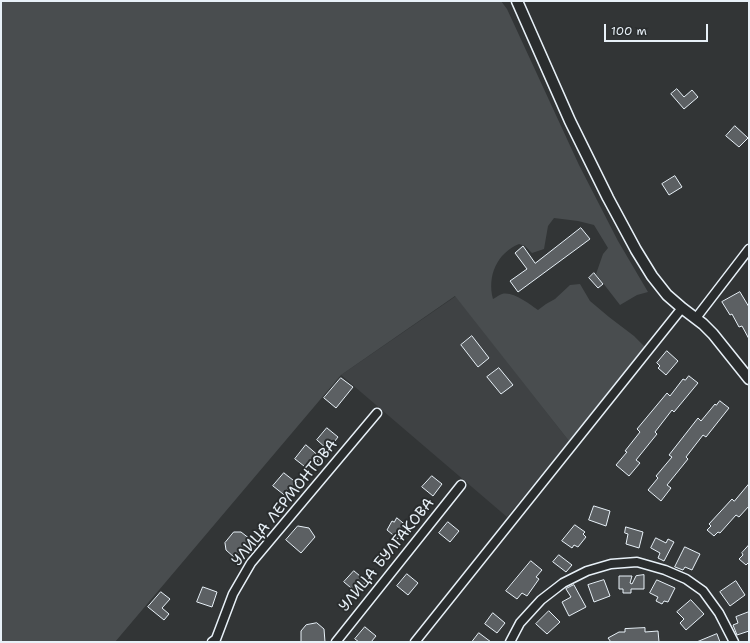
<!DOCTYPE html>
<html>
<head>
<meta charset="utf-8">
<style>
	body { margin:0 }
	#map { position:relative; width:750px; height:643px; overflow:hidden; background:#323536; font-family:"Shantell Sans",sans-serif }
	canvas { display:block }
	.frame { position:absolute; inset:0; border:2px solid #e8f1f8; pointer-events:none }
	.scale { position:absolute; left:604px; top:24px; width:104px; height:18px; box-sizing:border-box; border:2px solid #e8f1f8; border-top:0; padding-left:5px; font-size:12px; line-height:14px; white-space:nowrap; color:#e8f1f8; -webkit-text-stroke:3px #2a2d2e; paint-order:stroke }
</style>
</head>
<body>
<div id="map">
<canvas width="750" height="643"></canvas>
<div class="frame"></div>
<div class="scale">100 m</div>
</div>
<script>
const c = document.querySelector('canvas').getContext('2d');
c.lineJoin = 'round';
function fillPath(path, color) {
  c.fillStyle = color;
  c.fill(path, 'evenodd');
}
function strokePath(path, color, width, dash) {
  c.strokeStyle = color;
  c.lineWidth = width;
  c.lineCap = dash ? 'butt' : 'round';
  c.setLineDash(dash || []);
  c.stroke(path);
}
function write(font, color, halo, rows, align = 'center') {
  c.font = font + ' "Shantell Sans",sans-serif';
  c.lineWidth = 4;
  c.setLineDash([]);
  c.textBaseline = 'middle';
  c.strokeStyle = halo;
  c.fillStyle = color;
  for (const [text, x, y, turn = 0] of rows) {
    c.save();
    c.translate(x, y);
    c.rotate((+turn || 0) * Math.PI / 180);
    c.textAlign = isNaN(turn) ? turn : align;
    if (halo) c.strokeText(text, 0, 0);
    c.fillText(text, 0, 0);
    c.restore();
  }
}
fillPath(new Path2D(`
	M 456,296 L 569,441 L 507,517 L 341,375 Z`), '#3f4244');
fillPath(new Path2D(`
	M 1,1 L 501,1 L 507,9 L 579,165 L 618,241 L 648,292 L 637,295 L 620,305 L 596,274 L 603,254 L 608,248 L 594,225 L 578,221 L 554,218 L 548,226 L 544,249 L 532,253 L 525,246 L 519,244 C 497,253 487,276 493,299 C 495,298 499,295 502,294 C 513,291 529,304 538,310 L 546,304 L 555,299 L 570,285 L 580,284 L 590,301 L 609,317 L 634,336 L 645,347 L 569,441 L 455,296 L 341,375 L 115,642 L 1,642 Z`), '#494d4f');
const building = new Path2D(`
	M 677,89 L 684,97 L 692,90 L 698,97 L 684,109 L 671,94 Z
	M 735,126 L 748,138 L 739,147 L 726,136 Z
	M 675,176 L 682,187 L 669,195 L 662,184 Z
	M 581,228 L 590,239 L 518,292 L 510,281 L 527,269 L 515,253 L 523,246 L 535,263 Z
	M 594,273 L 603,284 L 598,288 L 589,278 Z
	M 740,292 L 749,307 L 749,339 L 742,326 L 739,327 L 732,314 L 730,315 L 722,302 Z
	M 472,336 L 489,358 L 478,367 L 461,345 Z
	M 667,351 L 678,361 L 666,375 L 658,368 L 660,366 L 657,363 Z
	M 499,368 L 513,385 L 501,394 L 487,377 Z
	M 689,376 L 698,383 L 674,412 L 672,410 L 655,432 L 657,434 L 636,460 L 640,463 L 629,476 L 616,465 L 627,452 L 625,451 L 640,432 L 637,429 L 667,393 L 670,396 L 683,379 L 685,380 Z
	M 341,378 L 353,387 L 336,408 L 324,398 Z
	M 720,401 L 729,408 L 706,437 L 703,435 L 686,457 L 688,459 L 667,485 L 671,488 L 661,501 L 648,490 L 658,478 L 656,476 L 672,457 L 669,455 L 698,418 L 701,421 L 715,404 L 716,405 Z
	M 327,428 L 338,437 L 328,450 L 317,440 Z
	M 306,445 L 320,457 L 317,461 L 320,463 L 315,468 L 313,466 L 309,470 L 295,459 Z
	M 284,473 L 298,484 L 295,488 L 298,490 L 294,495 L 291,493 L 288,498 L 273,486 Z
	M 432,476 L 442,484 L 433,496 L 422,487 Z
	M 749,484 L 749,506 L 739,517 L 736,515 L 720,533 L 718,532 L 714,536 L 707,530 L 711,526 L 709,524 L 732,499 L 734,501 Z
	M 594,506 L 610,511 L 606,526 L 589,520 Z
	M 397,518 L 408,527 L 398,539 L 387,530 L 392,521 L 394,522 Z
	M 448,522 L 459,531 L 450,542 L 439,533 Z
	M 575,525 L 585,532 L 583,534 L 586,537 L 578,547 L 574,545 L 572,548 L 562,541 Z
	M 298,526 L 309,528 L 315,537 L 301,553 L 286,540 Z
	M 626,527 L 643,532 L 639,548 L 626,544 L 628,534 L 625,533 Z
	M 234,532 L 241,532 L 250,539 L 246,544 L 249,546 L 242,555 L 239,553 L 235,558 L 226,550 L 225,543 Z
	M 656,538 L 666,543 L 668,539 L 674,542 L 664,561 L 658,558 L 660,553 L 651,548 Z
	M 749,545 L 749,562 L 746,565 L 739,559 L 743,555 L 742,553 Z
	M 685,547 L 700,554 L 692,570 L 685,567 L 683,570 L 675,567 Z
	M 559,555 L 572,565 L 566,572 L 553,562 Z
	M 531,561 L 542,570 L 536,577 L 539,579 L 527,596 L 522,593 L 517,599 L 506,591 Z
	M 354,571 L 366,581 L 357,593 L 344,582 Z
	M 407,574 L 418,583 L 408,595 L 397,586 Z
	M 644,575 L 644,589 L 631,589 L 631,593 L 623,593 L 623,589 L 619,589 L 619,576 L 632,576 L 630,583 L 632,584 L 636,576 Z
	M 604,580 L 610,596 L 594,602 L 588,585 Z
	M 657,580 L 675,588 L 668,602 L 664,601 L 662,604 L 656,601 L 658,597 L 650,593 Z
	M 736,581 L 745,595 L 730,606 L 720,592 Z
	M 574,585 L 586,607 L 569,616 L 562,602 L 571,597 L 566,589 Z
	M 203,587 L 217,592 L 212,607 L 197,602 Z
	M 161,592 L 170,599 L 162,608 L 169,614 L 164,620 L 148,607 Z
	M 691,600 L 704,614 L 686,630 L 680,623 L 684,619 L 677,612 Z
	M 549,611 L 560,622 L 547,634 L 536,624 Z
	M 749,612 L 749,631 L 737,635 L 733,625 L 738,623 L 736,617 Z
	M 493,613 L 505,623 L 497,633 L 485,624 Z
	M 317,623 L 324,629 L 325,642 L 301,642 L 301,631 L 306,625 Z
	M 365,627 L 376,636 L 371,642 L 359,642 L 355,639 Z
	M 645,628 L 645,632 L 658,631 L 659,642 L 611,642 L 608,638 L 619,632 L 625,632 L 625,629 Z
	M 479,633 L 491,642 L 472,642 Z
	M 717,634 L 720,642 L 697,642 Z`);
fillPath(building, '#5c6063');
strokePath(building, '#e8f1f8', 1);
const minor = new Path2D(`
	M 696,318 L 749,249
	M 212,642 L 216,639 L 233,594 L 251,563 L 377,413
	M 336,642 L 461,485
	M 415,642 L 682,308
	M 510,642 L 520,623 L 541,600 L 563,583 L 587,571 L 611,564 L 637,562 L 665,570 L 686,579 L 703,591 L 719,613 L 734,642`);
const tertiary = new Path2D(`
	M 517,1 L 570,121 L 608,198 L 636,250 L 652,276 L 667,295 L 682,308 L 703,324 L 713,334 L 749,379`);
strokePath(minor, '#e8f1f8', 11);
strokePath(tertiary, '#e8f1f8', 13);
strokePath(minor, '#2a2d2e', 8);
strokePath(tertiary, '#2a2d2e', 10);
write('15px', '#e8f1f8', '#2a2d2e', [
	["УЛИЦА ЛЕРМОНТОВА",285,503,-51],
	["УЛИЦА БУЛГАКОВА",387,555,-51]
]);
</script>
</body>
</html>
